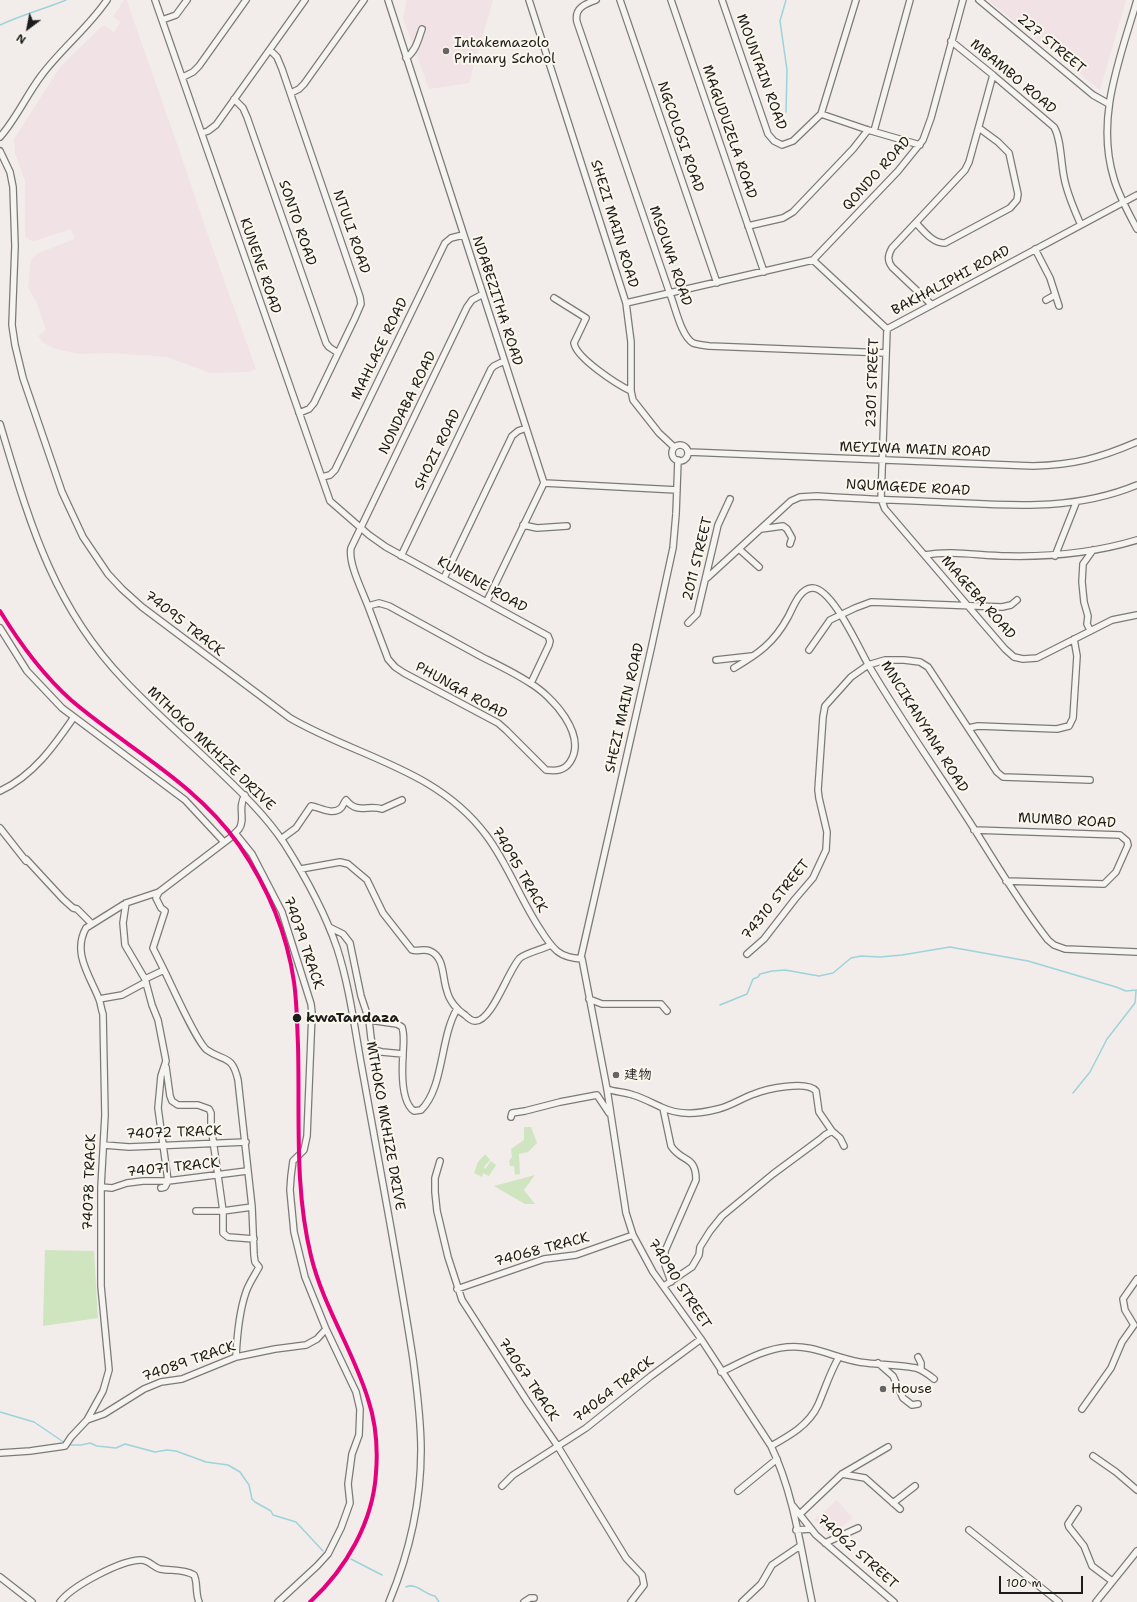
<!DOCTYPE html>
<html>
<head>
<meta charset="utf-8">
<style>
	body { margin:0 }
	#map { position:relative; width:1137px; height:1602px; overflow:hidden; background:#f2ecea; font-family:"Shantell Sans",sans-serif }
	canvas { display:block }
	.north { position:absolute; left:8px; top:8px; width:40px; height:40px; -webkit-text-stroke:3px #fbf7ec; paint-order:stroke; rotate:212deg; font-size:11px; font-weight:700; line-height:16px; text-align:center; color:#1c1c1c }
	.north::after { content:''; display:block; margin:auto; width:14px; height:18px; background:#1c1c1c; clip-path:polygon(50% 0,100% 100%,50% 72%,0 100%) }
	.scale { position:absolute; left:999px; top:1576px; width:84px; height:18px; box-sizing:border-box; border:2px solid #1c1c1c; border-top:0; padding-left:5px; font-size:12px; line-height:14px; white-space:nowrap; color:#1c1c1c; -webkit-text-stroke:3px #fbf7ec; paint-order:stroke }
</style>
</head>
<body>
<div id="map">
<canvas width="1137" height="1602"></canvas>
<div class="north">N</div>
<div class="scale">100 m</div>
</div>
<script>
const c = document.querySelector('canvas').getContext('2d');
c.lineJoin = 'round';
function fillPath(path, color) {
  c.fillStyle = color;
  c.fill(path, 'evenodd');
}
function strokePath(path, color, width, dash) {
  c.strokeStyle = color;
  c.lineWidth = width;
  c.lineCap = dash ? 'butt' : 'round';
  c.setLineDash(dash || []);
  c.stroke(path);
}
function write(font, color, halo, rows, align = 'center') {
  c.font = font + ' "Shantell Sans","LXGW WenKai TC",sans-serif';
  c.lineWidth = 4;
  c.setLineDash([]);
  c.textBaseline = 'middle';
  c.strokeStyle = halo;
  c.fillStyle = color;
  for (const [text, x, y, turn = 0] of rows) {
    c.save();
    c.translate(x, y);
    c.rotate((+turn || 0) * Math.PI / 180);
    c.textAlign = isNaN(turn) ? turn : align;
    if (halo) c.strokeText(text, 0, 0);
    c.fillText(text, 0, 0);
    c.restore();
  }
}
fillPath(new Path2D(`
	M 124,0 L 127,0 L 129,7 L 176,141 L 205,227 L 256,369 L 248,372 L 211,373 L 167,357 L 112,353 L 78,354 L 53,348 L 44,343 L 38,336 L 46,330 L 36,301 L 28,288 L 31,260 L 38,253 L 75,239 L 71,229 L 34,241 L 29,240 L 25,236 L 25,180 L 15,153 L 14,139 L 60,67 L 100,28 L 105,26 L 114,32 L 121,22 L 113,17 Z
	M 407,0 L 493,0 L 469,83 L 429,89 L 403,18 Z
	M 988,0 L 1126,0 L 1100,90 Z
	M 837,1500 L 852,1518 L 830,1538 L 814,1520 Z`), '#f1e2e6');
fillPath(new Path2D(`
	M 524,1127 L 531,1127 L 537,1143 L 528,1152 L 519,1154 L 520,1174 L 515,1175 L 514,1166 L 510,1166 L 509,1161 L 512,1157 L 511,1149 L 524,1140 Z
	M 485,1154 L 490,1160 L 484,1167 L 485,1169 L 491,1161 L 496,1165 L 489,1176 L 483,1173 L 482,1177 L 474,1173 L 478,1162 Z
	M 535,1175 L 524,1190 L 535,1204 L 525,1204 L 494,1186 Z
	M 45,1250 L 94,1251 L 98,1318 L 43,1326 Z`), '#cfe5c0');
strokePath(new Path2D(`
	M 786,0 L 780,21 L 787,70 L 786,112
	M 0,25 C 21,15 44,9 66,0
	M 720,1005 L 747,994 L 753,979 L 758,977 L 760,974 L 772,971 L 785,970 L 819,976 L 833,973 L 851,958 L 861,956 L 880,957 L 902,955 L 950,947 L 1028,961 L 1116,987 L 1126,991 L 1137,990
	M 1073,1093 L 1090,1072 L 1107,1039 L 1135,1003 L 1136,991
	M 0,1412 L 34,1422 L 65,1443
	M 69,1445 L 81,1445 L 90,1443 L 97,1446 L 116,1448 L 125,1444 L 155,1452 L 167,1450 L 176,1451 L 206,1462 L 228,1465 L 240,1472 L 249,1485 L 252,1499 L 255,1502 L 271,1511 L 273,1515 L 296,1522 L 323,1551
	M 351,1559 L 382,1575
	M 406,1587 C 416,1582 425,1595 435,1596 L 439,1602`), '#9dd3db', 1.5);
const minor = new Path2D(`
	M 155,0 L 330,501 L 369,535 L 386,547 L 548,636 L 550,641 L 549,645 L 531,683
	M 388,0 L 544,483 L 677,490
	M 529,0 L 626,303 L 631,342 L 631,391 L 633,400 L 659,433 L 674,447
	M 596,0 C 585,4 574,8 577,22 L 670,294 C 675,306 681,336 693,343 C 698,345 704,345 709,346 L 886,353
	M 620,0 L 717,283
	M 671,0 L 764,272
	M 722,0 L 768,134 L 774,141 L 782,145 L 793,141 L 821,114 L 856,0
	M 979,0 L 1093,95 L 1109,104
	M 1137,0 C 1120,59 1095,118 1114,179 C 1119,196 1128,212 1137,229
	M 162,20 L 176,15 L 187,0
	M 951,41 L 993,75 L 1054,127 C 1061,138 1061,163 1064,177 C 1067,194 1074,209 1081,225
	M 270,50 L 277,57 L 282,69 L 360,297 L 361,304 L 355,318 L 314,403 L 309,409 L 299,413
	M 406,58 C 416,51 418,40 422,29
	M 183,77 L 193,72 L 199,66 L 246,0
	M 291,93 L 299,89 L 304,84 L 364,0
	M 234,99 L 243,108 L 247,117 L 326,343 L 329,347 L 338,353
	M 821,114 L 868,130 L 920,145
	M 874,131 L 910,0
	M 202,133 L 208,131 L 216,125 L 305,0
	M 0,137 C 16,119 26,96 41,76 C 61,49 88,28 107,0
	M 0,151 L 10,172 L 13,187 L 15,246 L 12,325 L 15,345 L 23,378 L 62,492 L 83,537 L 108,574 L 122,589 L 142,607 L 290,718 C 357,757 437,769 486,835 C 508,864 520,899 540,929 C 545,937 550,945 557,951 C 564,957 573,958 582,959
	M 916,223 C 923,230 933,244 945,243 L 1010,208 L 1017,200 L 1018,194 L 1009,153 L 998,142 L 979,128
	M 748,226 L 783,218 L 793,212 L 853,149 L 868,130
	M 1035,249 L 1050,278 L 1059,306
	M 813,260 L 898,171 L 923,140 L 931,118 L 963,0
	M 554,298 L 586,318 L 574,343 C 576,358 618,385 631,391
	M 1046,300 L 1055,295
	M 626,303 L 813,260 L 887,329 L 1137,195
	M 932,305 L 892,267 C 887,260 888,255 892,248 L 965,170 L 969,162 L 993,75
	M 887,329 L 881,499 L 885,509 L 980,620 L 1005,649 L 1014,657 L 1023,659 L 1037,658 L 1112,620 L 1137,615
	M 0,424 C 29,520 52,605 124,680 C 154,712 187,740 218,770 C 242,793 266,816 284,843 C 305,876 324,910 337,948 C 349,985 354,1024 361,1063 C 371,1116 380,1170 390,1223 C 398,1268 406,1313 413,1359 C 417,1389 421,1419 421,1450 C 421,1502 409,1554 389,1602
	M672 453a8 8 0 1 1 16 0a8 8 0 1 1-16 0Z
	M 688,452 L 1033,466 C 1074,465 1100,458 1137,442
	M 678,460 L 676,514 L 673,548 L 651,649 L 581,957 L 582,959 L 607,1089 L 626,1213 L 633,1235 L 653,1272 L 701,1339 L 771,1446 C 794,1494 801,1550 812,1602
	M 322,477 L 330,475 L 335,470 L 445,243 L 451,238 L 463,235
	M 523,525 L 537,528 L 567,526
	M 761,529 L 783,526 L 787,529 L 792,538 L 790,544
	M 739,549 L 759,567
	M 925,555 C 952,550 980,556 1007,556 C 1052,557 1094,553 1137,540
	M 401,556 L 491,369 L 494,366 L 504,361
	M 1055,556 L 1076,503
	M 444,578 L 512,436 L 518,431 L 526,428
	M 707,578 L 791,501 L 800,497 L 817,496 C 857,499 898,500 939,502 C 1007,505 1072,512 1137,485
	M 487,601 L 544,483
	M 379,603 L 389,606 C 420,623 451,640 482,657 C 498,665 515,673 530,683 C 552,696 588,735 570,762 C 564,771 556,771 546,770 L 506,730 L 498,723 L 404,673 L 395,667 L 388,659 L 368,606 Z
	M 368,606 C 362,590 348,563 351,548 L 467,307 L 472,300 L 483,294
	M 688,623 L 697,614 L 718,525 L 730,499
	M 0,628 L 27,671 L 62,708 L 185,800 L 224,842
	M 1090,630 L 1087,624 L 1088,616 L 1084,602 L 1082,582 L 1083,564 L 1093,550
	M 809,650 L 830,620 L 855,608 L 871,602 L 1002,607 L 1011,605 L 1017,600
	M 716,660 L 752,656
	M 734,668 C 758,654 774,643 788,617 C 793,608 799,589 812,588 C 832,587 859,649 869,666 C 901,720 937,771 971,824 C 996,863 1019,903 1048,940 L 1054,945 L 1065,949 L 1137,952
	M 969,728 L 978,726 L 1057,729 L 1069,726 L 1073,718 L 1077,656 L 1074,639
	M 0,791 C 33,776 54,746 74,717
	M 0,828 L 26,861 L 26,859 L 63,899 L 73,908 L 77,909 L 92,924
	M 974,830 L 1120,835 L 1127,841 L 1128,845 L 1116,872 L 1104,884 L 1006,881
	M 235,833 L 252,854 L 282,912 L 311,1004 L 312,1013 L 307,1136 L 304,1150 L 293,1161 L 291,1176 L 290,1190 L 294,1232 L 305,1277 L 326,1329 L 356,1392 L 360,1409 L 359,1435 L 352,1454 L 348,1484 L 350,1503 L 341,1528 L 328,1554 L 317,1566 L 278,1602
	M 281,839 L 296,828 L 311,806 C 319,807 333,816 341,808 C 343,806 344,802 346,800 C 358,815 368,804 382,809 L 402,800
	M 301,869 L 340,862 L 348,864 L 367,880 L 383,913 L 412,950 C 418,952 423,948 430,951 C 445,957 442,978 447,991 C 448,996 451,1001 454,1005 C 457,1009 460,1012 465,1015 C 468,1018 471,1021 475,1021 C 492,1022 508,970 520,958 C 526,953 543,949 551,945
	M 126,903 L 123,923 L 125,945 L 145,979 L 152,1005 L 158,1020 L 166,1061 L 161,1076 L 158,1108 L 168,1181 L 165,1187 L 161,1188
	M 329,927 L 343,934 L 350,943 L 361,996 L 369,1020 L 397,1024 L 402,1027 C 405,1036 403,1046 403,1055 C 402,1070 401,1102 414,1111 L 421,1110 C 444,1088 440,1037 457,1009
	M 747,954 L 764,939 L 795,899 L 813,878 L 826,850 L 827,832 L 819,798 L 818,790 L 823,717 L 825,706 L 851,677 L 868,665 L 885,660 L 904,660 L 920,662 L 928,667 L 997,772 L 1003,777 L 1090,780
	M 164,970 C 171,984 197,1043 207,1050 C 224,1062 232,1054 238,1080 L 252,1207 L 254,1255 L 255,1262 L 259,1267 C 255,1275 249,1283 246,1292 C 239,1312 237,1336 236,1357
	M 145,979 L 164,970 L 153,948 L 165,911 L 161,908 L 156,898 L 159,892
	M 99,999 L 122,995 L 146,982
	M 589,999 L 602,1004 L 661,1004 L 667,1011
	M 369,1020 L 371,1038 L 374,1050 L 382,1052 L 403,1054
	M 166,1067 L 170,1096 L 172,1101 L 178,1105 L 198,1105 L 209,1109 L 211,1113 L 211,1126 L 223,1211 L 223,1233 L 228,1237 L 254,1239
	M 607,1089 C 615,1092 625,1092 633,1095 C 643,1098 652,1103 661,1107 C 680,1116 698,1114 718,1109 C 731,1106 742,1098 754,1094 C 766,1089 807,1080 816,1091 L 819,1112 L 832,1131 L 825,1135 L 819,1140 L 773,1174 L 722,1216 L 710,1231 L 700,1247 L 699,1255 L 692,1267 L 664,1286
	M 663,1108 L 671,1146 C 682,1163 696,1155 696,1180 L 665,1251 L 665,1265 L 671,1282
	M 511,1117 L 512,1113 L 525,1111 L 560,1102 L 597,1095 L 609,1113
	M 832,1131 L 840,1138 L 844,1146
	M 104,1145 L 129,1147 L 246,1142
	M 440,1161 L 435,1178 L 435,1192 L 437,1211 L 448,1257 L 462,1300 L 527,1401 L 557,1445 L 626,1558 L 642,1575 L 644,1585 L 631,1602
	M 101,1187 L 112,1188 L 127,1183 L 143,1181 L 168,1181 L 247,1171
	M 196,1211 L 223,1211 L 252,1207
	M 457,1289 L 544,1259 L 576,1255 L 633,1235
	M 1134,1325 L 1125,1310 L 1123,1299 L 1137,1279
	M 918,1357 L 921,1363 L 921,1370
	M 878,1363 L 893,1376 L 903,1398 L 912,1405 L 918,1404
	M 721,1372 C 742,1362 764,1349 787,1347 C 816,1344 839,1361 867,1363 C 883,1365 900,1365 916,1368 C 922,1370 929,1375 934,1379
	M 1082,1409 L 1111,1368 L 1122,1342 L 1134,1325
	M 87,1420 L 103,1391 L 109,1370 L 101,1286 L 101,1187 L 105,1115 L 103,1014 C 101,1009 101,1004 99,999 C 90,976 72,953 86,928 L 126,903 L 159,892 L 230,838 C 233,835 236,832 239,829 C 246,819 237,808 245,795
	M 771,1446 C 789,1436 809,1425 818,1405 C 825,1389 830,1372 839,1357
	M 0,1453 L 30,1451 L 65,1446 L 71,1437 L 87,1420 L 104,1414 L 144,1389 L 161,1382 L 182,1379 L 236,1357 L 275,1349 L 306,1345 L 317,1339 L 326,1329
	M 1093,1456 L 1116,1472 L 1137,1490
	M 842,1474 L 865,1478 L 900,1509
	M 502,1486 L 513,1475 L 586,1428 L 651,1376 L 701,1339
	M 738,1491 L 777,1459
	M 893,1503 L 915,1486
	M 793,1506 L 816,1535 L 894,1602
	M 1078,1509 L 1068,1524 L 1069,1527 L 1084,1546 L 1092,1566 L 1112,1581
	M 800,1514 L 842,1474 L 888,1447
	M 796,1530 L 811,1529
	M 969,1530 L 1059,1602
	M 825,1543 L 858,1528
	M 0,1577 L 32,1602
	M 60,1602 C 72,1586 121,1560 141,1560 C 149,1560 153,1567 160,1569 C 172,1571 183,1569 194,1575 C 198,1583 195,1592 199,1602
	M 524,1602 L 530,1598 L 534,1598
	M 742,1602 L 761,1584 L 772,1565 L 800,1546
	M 1096,1602 L 1137,1551`);
strokePath(minor, '#7c7a79', 8);
strokePath(minor, '#f5f4f0', 5.5);
strokePath(new Path2D(`
	M 0,611 C 20,644 42,674 71,700 C 127,748 196,783 239,845 C 267,886 287,933 294,982 C 297,1003 297,1024 298,1045 C 300,1115 294,1187 311,1256 C 323,1306 353,1350 368,1399 C 376,1423 378,1448 376,1473 C 373,1522 346,1569 310,1602`), '#e5007d', 4);
for (const [x, y, r, color] of [
	[446,51,4,"#676564"],
	[297,1018,5,"#1c1c1c"],
	[616,1075,4,"#676564"],
	[883,1389,4,"#676564"]
]) {
  const dot = new Path2D();
  dot.arc(x, y, r, 0, 2 * Math.PI);
  c.fillStyle = color;
  c.fill(dot);
  strokePath(dot, '#fbf7ec', 1.5);
}
write('14px', '#1c1c1c', '#fbf7ec', [
	["Intakemazolo",454,43],
	["Primary School",454,59],
	["建物",624,1075],
	["House",891,1389]
], 'left');
write('14px', '#1c1c1c', '#fbf7ec', [
	["227 STREET",1051,44,40],
	["MOUNTAIN ROAD",761,72,70],
	["MBAMBO ROAD",1013,77,40],
	["MAGUDUZELA ROAD",729,132,71],
	["NGCOLOSI ROAD",680,137,71],
	["QONDO ROAD",877,174,-48],
	["SONTO ROAD",297,223,71],
	["SHEZI MAIN ROAD",614,224,73],
	["NTULI ROAD",351,232,71],
	["MSOLWA ROAD",670,256,71],
	["KUNENE ROAD",260,266,71],
	["BAKHALIPHI ROAD",951,281,-28],
	["NDABEZITHA ROAD",497,301,72],
	["MAHLASE ROAD",380,349,-64],
	["2301 STREET",873,383,-88],
	["NONDABA ROAD",408,403,-64],
	["SHOZI ROAD",438,450,-64],
	["MEYIWA MAIN ROAD",915,450,2],
	["NQUMGEDE ROAD",908,488,3],
	["2011 STREET",698,559,-76],
	["KUNENE ROAD",482,585,29],
	["MAGEBA ROAD",978,598,49],
	["74095 TRACK",184,624,38],
	["PHUNGA ROAD",461,691,29],
	["SHEZI MAIN ROAD",625,708,-77],
	["MNCIKANYANA ROAD",924,727,58],
	["MTHOKO MKHIZE DRIVE",211,749,44],
	["MUMBO ROAD",1067,821,3],
	["74095 TRACK",519,870,60],
	["74310 STREET",776,900,-51],
	["74079 TRACK",303,943,71],
	["MTHOKO MKHIZE DRIVE",385,1126,80],
	["74072 TRACK",174,1133,-2],
	["74071 TRACK",173,1168,-6],
	["74078 TRACK",90,1182,-88],
	["74068 TRACK",542,1250,-15],
	["74090 STREET",679,1284,57],
	["74089 TRACK",189,1362,-19],
	["74067 TRACK",528,1380,56],
	["74064 TRACK",614,1390,-38],
	["74062 STREET",857,1552,42]
]);
write('bold 14px', '#1c1c1c', '#fbf7ec', [
	["kwaTandaza",306,1018]
], 'left');
</script>
</body>
</html>
